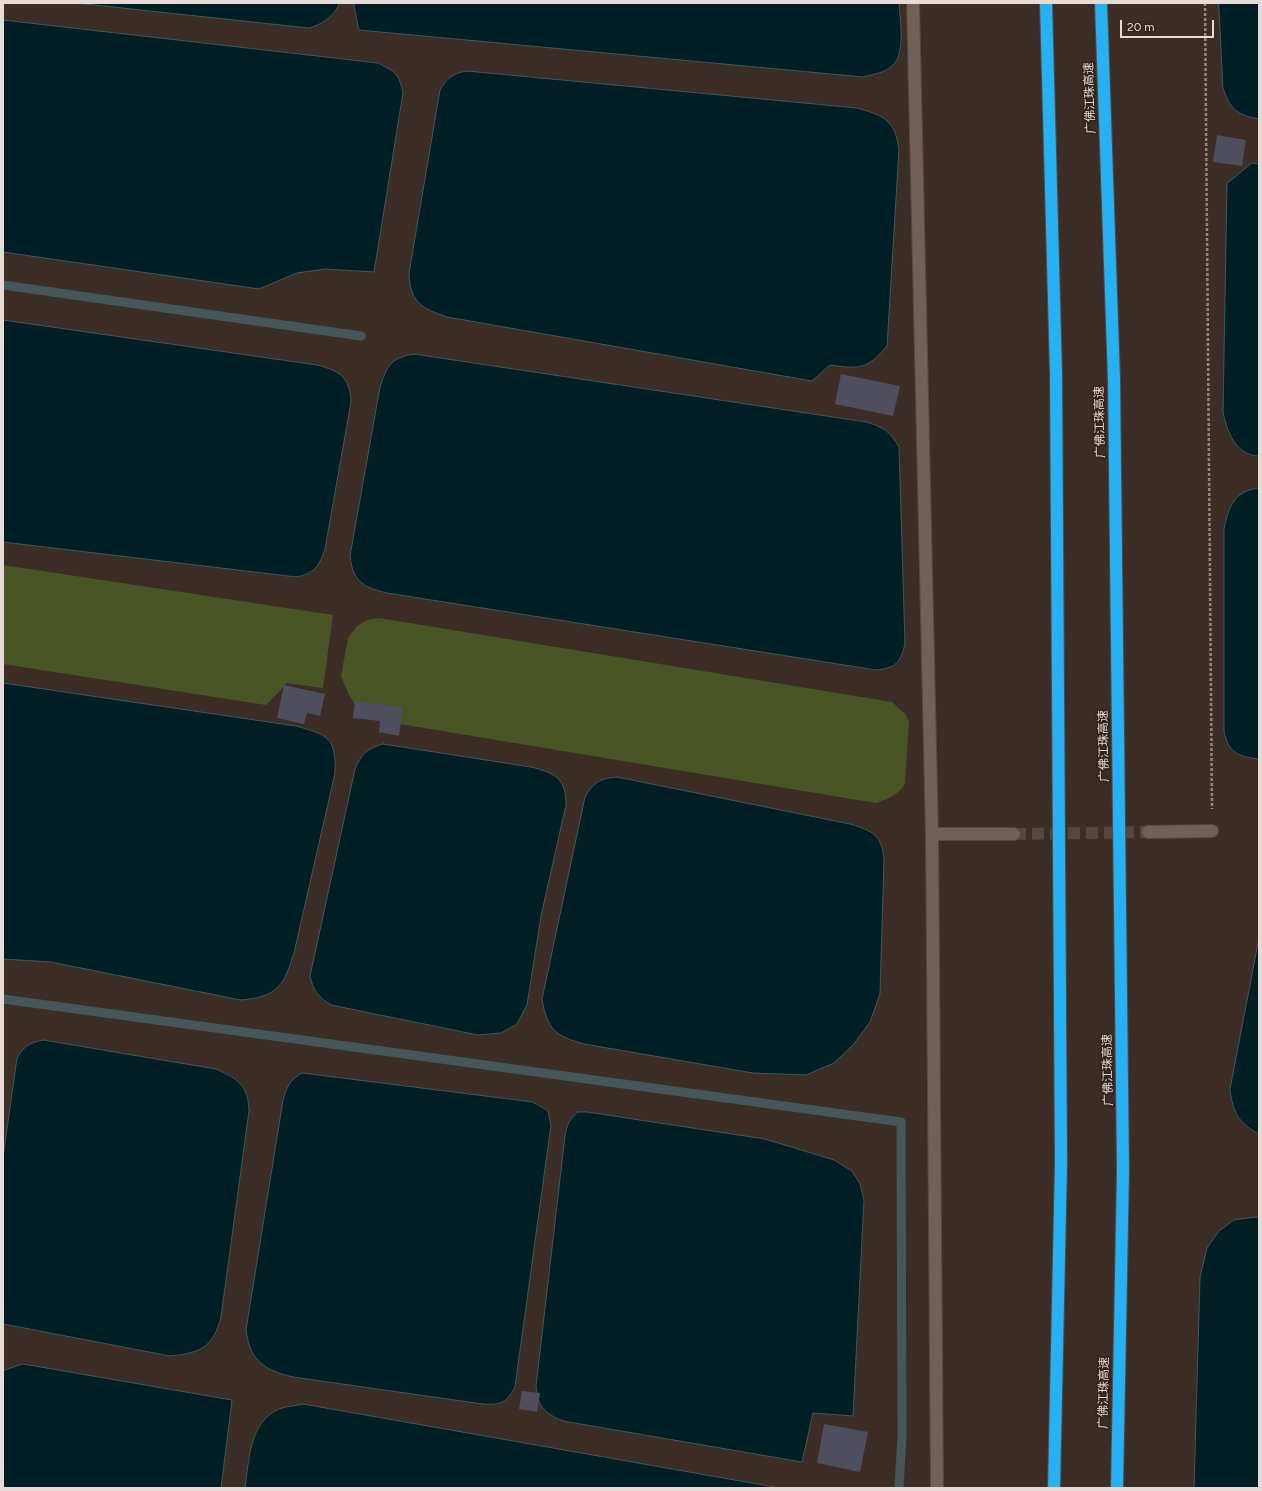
<!DOCTYPE html>
<html>
<head>
<meta charset="utf-8">
<style>
	body { margin:0 }
	#map { position:relative; width:1262px; height:1491px; overflow:hidden; background:#3c2c26; font-family:Figtree,sans-serif }
	canvas { display:block }
	.frame { position:absolute; inset:0; border:4px solid #e6dbd7; pointer-events:none }
	.scale { position:absolute; left:1120px; top:20px; width:94px; height:18px; box-sizing:border-box; border:2px solid #e6dbd7; border-top:0; padding-left:5px; font-size:12px; line-height:14px; white-space:nowrap; color:#e6dbd7; -webkit-text-stroke:3px #32221c; paint-order:stroke }
</style>
</head>
<body>
<div id="map">
<canvas width="1262" height="1491"></canvas>
<div class="frame"></div>
<div class="scale">20 m</div>
</div>
<script>
const c = document.querySelector('canvas').getContext('2d');
c.lineJoin = 'round';
function fillPath(path, color) {
  c.fillStyle = color;
  c.fill(path, 'evenodd');
}
function strokePath(path, color, width, dash) {
  c.strokeStyle = color;
  c.lineWidth = width;
  c.lineCap = dash ? 'butt' : 'round';
  c.setLineDash(dash || []);
  c.stroke(path);
}
function write(font, color, halo, rows, align = 'center') {
  c.font = font + ' Figtree,"Noto Sans SC",sans-serif';
  c.lineWidth = 3.5;
  c.setLineDash([]);
  c.textBaseline = 'middle';
  c.strokeStyle = halo;
  c.fillStyle = color;
  for (const [text, x, y, turn = 0] of rows) {
    c.save();
    c.translate(x, y);
    c.rotate((+turn || 0) * Math.PI / 180);
    c.textAlign = isNaN(turn) ? turn : align;
    if (halo) c.strokeText(text, 0, 0);
    c.fillText(text, 0, 0);
    c.restore();
  }
}
fillPath(new Path2D(`
	M 3,565 L 333,615 L 323,688 L 287,683 L 266,705 L 3,664 Z
	M 379,618 L 892,702 L 906,715 L 909,722 L 905,784 C 899,795 887,799 876,803 L 376,720 L 357,708 L 348,693 L 341,676 L 348,638 L 357,626 L 367,620 Z`), '#495425');
const water = new Path2D(`
	M 76,3 L 340,3 C 333,17 324,23 310,28 Z
	M 354,3 L 899,3 C 900,19 906,55 892,66 C 885,73 873,74 863,77 L 359,30 Z
	M 1219,3 L 1259,3 L 1259,119 C 1237,115 1230,109 1223,88 Z
	M 3,20 L 378,63 C 395,72 399,73 403,93 L 374,272 L 325,269 L 297,273 L 259,289 L 3,252 Z
	M 467,71 L 857,108 C 885,116 895,120 899,150 L 887,346 C 867,370 858,369 830,365 L 812,381 L 447,317 C 421,308 410,302 409,273 L 440,90 C 447,78 453,73 467,71 Z
	M 1252,163 L 1259,164 L 1259,456 C 1235,455 1227,431 1223,412 L 1227,184 Z
	M 3,320 L 317,365 C 340,371 350,377 351,402 L 325,549 C 320,565 314,574 296,577 L 3,542 Z
	M 414,354 L 866,422 C 883,427 890,431 899,447 L 905,644 C 900,663 896,668 876,670 L 387,593 C 363,587 353,582 350,556 L 380,387 C 387,366 390,358 414,354 Z
	M 1259,488 L 1259,759 C 1238,757 1228,752 1224,731 L 1224,529 C 1229,506 1234,491 1259,488 Z
	M 3,683 L 296,726 C 328,735 336,737 335,773 L 294,953 C 284,986 277,997 241,1000 L 51,962 L 3,959 Z
	M 383,744 L 531,767 C 555,773 566,778 566,805 L 541,916 L 527,1005 L 517,1024 L 501,1033 L 478,1035 L 331,1005 C 318,997 313,990 310,976 L 355,769 C 361,754 368,748 383,744 Z
	M 617,777 L 850,824 C 873,831 882,835 884,860 L 880,994 L 870,1022 L 853,1045 L 834,1063 L 806,1075 L 753,1073 L 584,1044 C 556,1036 547,1030 542,999 L 585,797 C 594,782 599,779 617,777 Z
	M 1259,938 L 1259,1134 C 1238,1123 1233,1112 1230,1090 Z
	M 43,1040 L 216,1069 C 238,1079 248,1085 249,1111 L 221,1317 C 213,1348 200,1353 170,1356 L 3,1324 L 3,1157 L 17,1058 C 24,1046 29,1043 43,1040 Z
	M 302,1073 L 533,1102 L 548,1111 L 551,1125 L 515,1387 C 506,1403 502,1405 483,1404 L 293,1377 C 264,1370 250,1361 246,1330 L 283,1100 C 287,1086 290,1080 302,1073 Z
	M 578,1112 L 587,1112 L 765,1139 L 834,1160 L 852,1171 L 860,1184 L 864,1200 L 853,1416 L 813,1413 L 802,1462 L 563,1421 C 544,1413 538,1407 536,1386 L 565,1136 C 567,1125 569,1119 578,1112 Z
	M 1259,1217 L 1259,1488 L 1194,1488 L 1200,1277 L 1207,1248 L 1219,1231 L 1234,1220 Z
	M 23,1364 L 232,1400 L 221,1488 L 3,1488 L 3,1371 Z
	M 303,1404 L 780,1488 L 245,1488 C 249,1461 249,1422 279,1409 C 286,1406 296,1406 303,1404 Z`);
fillPath(water, '#001f24');
strokePath(water, '#45575a', 1);
strokePath(new Path2D(`
	M 3,285 L 361,336
	M 3,999 L 901,1122 L 902,1436 L 899,1488`), '#45575a', 9);
fillPath(new Path2D(`
	M 1217,135 L 1246,140 L 1242,166 L 1213,162 Z
	M 841,374 L 900,386 L 893,416 L 835,404 Z
	M 284,685 L 325,694 L 320,716 L 307,713 L 304,724 L 277,718 Z
	M 355,701 L 403,707 L 399,736 L 379,732 L 380,721 L 353,718 Z
	M 522,1391 L 540,1393 L 537,1412 L 519,1409 Z
	M 824,1424 L 868,1432 L 860,1472 L 817,1463 Z`), '#4e4e5e');
strokePath(new Path2D(`
	M 1014,834 L 1148,832`), '#564641', 12, [12, 6]);
const street = new Path2D(`
	M 913,3 L 932,834 L 937,1488
	M 1148,832 L 1212,831
	M 932,834 L 1014,834`);
const highway = new Path2D(`
	M 1046,3 L 1056,374 L 1061,1163 L 1054,1488
	M 1101,3 L 1114,380 L 1123,1170 L 1117,1488`);
strokePath(street, '#554842', 14);
strokePath(highway, '#554842', 14);
strokePath(new Path2D(`
	M 1205,3 L 1212,809`), '#958782', 2.5, [3, 2]);
strokePath(street, '#715f58', 12);
strokePath(highway, '#27b0f2', 12);
write('12px', '#e6dbd7', '#32221c', [
	["广佛江珠高速",1090,98,-92],
	["广佛江珠高速",1100,422,-91],
	["广佛江珠高速",1104,746,-91],
	["广佛江珠高速",1108,1070,-91],
	["广佛江珠高速",1104,1393,-89]
]);
</script>
</body>
</html>
